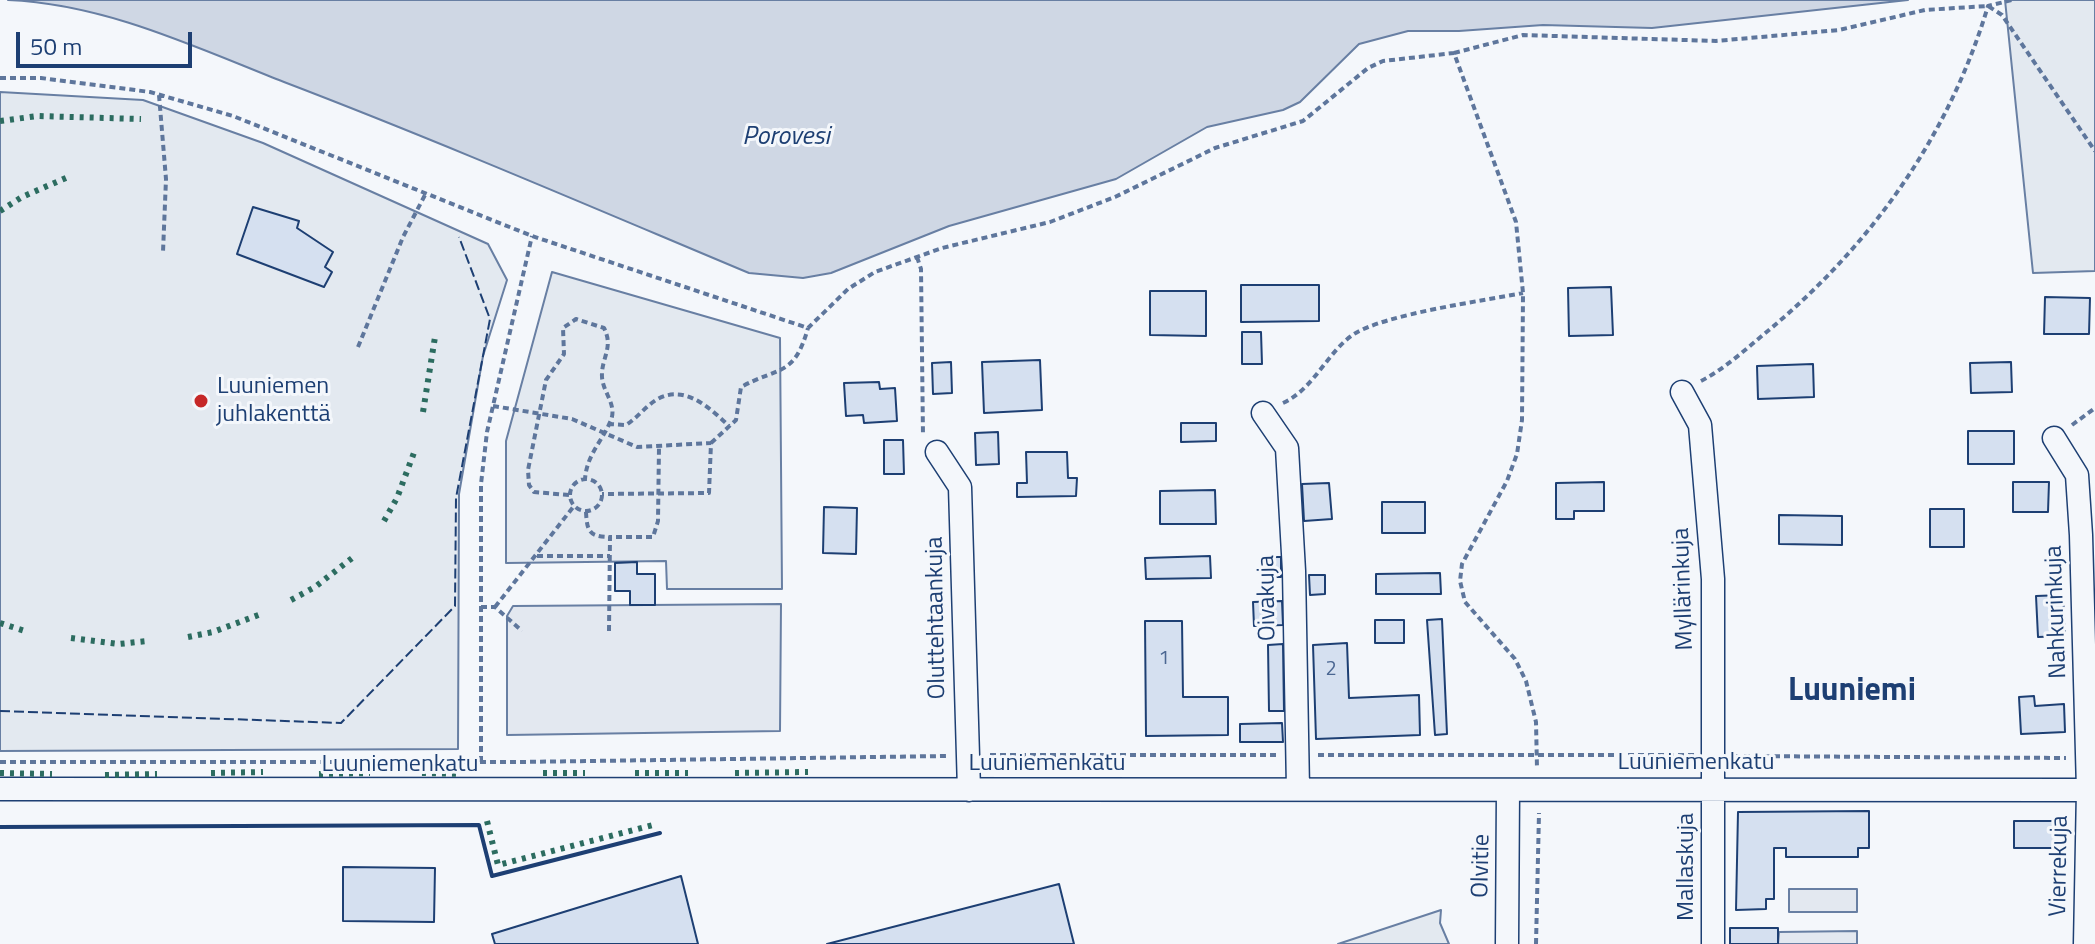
<!DOCTYPE html>
<html>
<head>
<meta charset="utf-8">
<style>
	body { margin:0 }
	#map { position:relative; width:2095px; height:944px; overflow:hidden; background:#f4f7fb; font-family:"Titillium Web",sans-serif }
	canvas { display:block }
	.scale { position:absolute; left:16px; top:32px; width:176px; height:36px; box-sizing:border-box; border:4px solid #1d3f73; border-top:0; padding-left:10px; font-size:24px; line-height:28px; white-space:nowrap; color:#1d3f73; -webkit-text-stroke:6px #f4f7fb; paint-order:stroke }
</style>
</head>
<body>
<div id="map">
<canvas width="2095" height="944"></canvas>
<div class="scale">50 m</div>
</div>
<script>
const c = document.querySelector('canvas').getContext('2d');
c.lineJoin = 'round';
function fillPath(path, color) {
  c.fillStyle = color;
  c.fill(path, 'evenodd');
}
function strokePath(path, color, width, dash) {
  c.strokeStyle = color;
  c.lineWidth = width;
  c.lineCap = dash ? 'butt' : 'round';
  c.setLineDash(dash || []);
  c.stroke(path);
}
function write(font, color, halo, rows, align = 'center') {
  c.font = font + ' "Titillium Web",sans-serif';
  c.lineWidth = 6;
  c.setLineDash([]);
  c.textBaseline = 'middle';
  c.strokeStyle = halo;
  c.fillStyle = color;
  for (const [text, x, y, turn = 0] of rows) {
    c.save();
    c.translate(x, y);
    c.rotate((+turn || 0) * Math.PI / 180);
    c.textAlign = isNaN(turn) ? turn : align;
    if (halo) c.strokeText(text, 0, 0);
    c.fillText(text, 0, 0);
    c.restore();
  }
}
const green = new Path2D(`
	M 2005,0 L 2095,0 L 2095,271 L 2033,273 Z
	M 0,92 L 143,100 L 263,143 L 488,244 L 507,280 L 483,356 L 459,494 L 458,749 L 0,751 Z
	M 552,272 L 780,338 L 782,589 L 667,589 L 666,561 L 506,563 L 506,441 Z
	M 1441,910 L 1440,923 L 1449,944 L 1338,944 Z`);
fillPath(green, '#e3e9f0');
strokePath(green, '#687fa3', 2);
const parking = new Path2D(`
	M 781,604 L 780,731 L 507,735 L 507,616 L 513,606 Z
	M 1789,889 L 1857,889 L 1857,912 L 1789,912 Z
	M 1857,931 L 1857,944 L 1778,944 L 1779,932 Z`);
fillPath(parking, '#e3e8f0');
strokePath(parking, '#687fa3', 2);
const water = new Path2D(`
	M 8,0 L 1908,0 L 1652,28 L 1543,25 L 1459,31 L 1408,31 L 1359,44 L 1300,102 L 1283,110 L 1207,127 L 1116,179 L 949,226 L 831,273 L 803,278 L 749,273 C 594,208 441,142 284,82 C 195,47 105,4 8,0 Z`);
fillPath(water, '#cfd7e4');
strokePath(water, '#687fa3', 2);
const building = new Path2D(`
	M 253,207 L 299,221 L 297,228 L 333,252 L 325,267 L 332,272 L 324,287 L 237,254 Z
	M 1241,285 L 1319,285 L 1319,321 L 1241,322 Z
	M 1611,287 L 1613,335 L 1569,336 L 1568,288 Z
	M 1150,291 L 1206,291 L 1206,336 L 1150,335 Z
	M 2045,297 L 2090,298 L 2089,334 L 2044,334 Z
	M 1242,332 L 1261,332 L 1262,364 L 1242,364 Z
	M 1040,360 L 1042,410 L 984,413 L 982,362 Z
	M 951,362 L 952,393 L 933,394 L 932,363 Z
	M 2011,362 L 2012,392 L 1971,393 L 1970,363 Z
	M 1813,364 L 1814,397 L 1758,399 L 1757,366 Z
	M 879,382 L 880,389 L 895,388 L 897,421 L 864,423 L 863,415 L 846,416 L 844,383 Z
	M 1181,423 L 1216,423 L 1216,441 L 1181,442 Z
	M 1968,431 L 2014,431 L 2014,464 L 1968,464 Z
	M 998,432 L 999,464 L 976,465 L 975,433 Z
	M 884,440 L 903,440 L 904,474 L 884,474 Z
	M 1026,452 L 1067,452 L 1068,478 L 1077,478 L 1076,496 L 1017,497 L 1017,483 L 1027,483 Z
	M 1604,482 L 1604,511 L 1574,511 L 1574,519 L 1556,519 L 1556,483 Z
	M 2013,482 L 2049,482 L 2048,512 L 2013,512 Z
	M 1329,483 L 1332,519 L 1304,521 L 1302,484 Z
	M 1215,490 L 1216,524 L 1160,524 L 1160,491 Z
	M 1382,502 L 1425,502 L 1425,533 L 1382,533 Z
	M 824,507 L 857,508 L 856,554 L 823,553 Z
	M 1930,509 L 1964,509 L 1964,547 L 1930,547 Z
	M 1779,515 L 1842,516 L 1842,545 L 1779,544 Z
	M 1210,556 L 1211,578 L 1146,579 L 1145,558 Z
	M 1266,557 L 1281,557 L 1281,577 L 1266,577 Z
	M 637,562 L 637,574 L 655,574 L 655,605 L 630,605 L 630,591 L 615,591 L 615,563 Z
	M 1440,573 L 1441,594 L 1376,594 L 1376,574 Z
	M 1309,575 L 1325,575 L 1325,594 L 1310,595 Z
	M 2063,595 L 2065,636 L 2038,637 L 2036,596 Z
	M 1282,601 L 1283,625 L 1254,626 L 1253,602 Z
	M 1442,619 L 1447,734 L 1435,735 L 1427,620 Z
	M 1375,620 L 1404,620 L 1404,643 L 1375,643 Z
	M 1145,621 L 1182,621 L 1183,697 L 1228,697 L 1228,735 L 1146,736 Z
	M 1347,643 L 1349,698 L 1419,695 L 1420,735 L 1316,739 L 1313,645 Z
	M 1283,644 L 1284,711 L 1269,711 L 1268,645 Z
	M 2034,696 L 2035,706 L 2064,704 L 2065,732 L 2021,734 L 2019,697 Z
	M 1282,723 L 1283,742 L 1240,742 L 1240,724 Z
	M 1869,811 L 1869,848 L 1858,848 L 1858,857 L 1786,857 L 1786,848 L 1774,848 L 1774,899 L 1766,899 L 1766,909 L 1736,910 L 1738,812 Z
	M 2014,821 L 2064,821 L 2065,848 L 2014,848 Z
	M 343,867 L 435,868 L 434,922 L 343,921 Z
	M 681,876 L 698,944 L 495,944 L 492,934 Z
	M 1059,884 L 1074,944 L 827,944 Z
	M 1730,928 L 1778,928 L 1778,944 L 1730,944 Z`);
fillPath(building, '#d5e0f0');
strokePath(building, '#1d3f73', 2);
const minor = new Path2D(`
	M 1682,392 L 1700,425 L 1713,579 L 1713,944
	M 1263,413 L 1287,448 L 1294,571 L 1298,789
	M 2054,438 L 2077,475 L 2081,535 L 2088,790 L 2085,944
	M 937,452 L 960,487 L 969,790
	M 0,789 L 2095,790
	M 1507,944 L 1508,790`);
strokePath(minor, '#1d3f73', 25);
strokePath(new Path2D(`
	M 1454,53 L 1523,35 L 1716,41 L 1839,30 L 1925,10 L 1988,6 L 2002,15 L 2095,151
	M 0,78 L 41,78 L 150,92 L 233,116 L 532,236 L 808,328 L 848,289 L 875,272 L 942,248 L 1050,222 L 1115,197 L 1215,148 L 1303,121 L 1368,68 L 1383,61 L 1454,53 L 1516,222 L 1523,293 L 1522,420 L 1517,454 L 1507,481 L 1462,564 L 1460,581 L 1465,602 L 1515,659 L 1526,681 L 1536,722 L 1537,768
	M 159,95 L 166,179 L 163,252
	M 917,257 L 921,269 L 923,436
	M 358,347 L 403,237 L 425,195
	M 1701,381 C 1726,368 1747,348 1769,330 C 1872,244 1949,136 1988,6 L 2012,0
	M 1283,403 C 1314,389 1327,352 1354,334 C 1386,314 1482,301 1523,293
	M 493,406 L 572,419 L 637,447 L 711,443 L 709,493 L 602,494
	M 608,424 L 626,425 C 637,418 645,407 656,400 C 684,383 710,408 729,426
	M 2072,425 L 2095,408
	M 711,443 L 736,420 L 741,387 C 780,366 794,377 808,328
	M570 495a16 16 0 1 1 32 0a16 16 0 1 1-32 0Z
	M 569,495 L 534,492 L 529,485 L 528,470 L 546,380 L 564,354 L 563,328 L 576,319 L 604,328 C 614,348 601,358 602,377 C 603,393 617,404 611,420 C 602,442 587,454 585,479
	M 586,512 C 587,531 589,537 610,537
	M 537,556 L 610,556
	M 481,607 L 495,607 L 522,631
	M 495,607 L 574,506
	M 609,631 L 610,537 L 653,537 L 658,521 L 659,447
	M 990,755 L 1278,755
	M 1318,755 L 1694,755
	M 1734,756 L 2066,758
	M 0,762 L 519,762 L 946,756
	M 481,762 L 481,484 L 487,432 L 532,236
	M 1536,944 L 1539,813`), '#5e769c', 4, [6, 4]);
strokePath(minor, '#f4f7fb', 22);
strokePath(new Path2D(`
	M 0,121 L 38,116 L 141,119
	M 0,211 L 22,197 L 68,177
	M 423,412 L 435,337
	M 384,521 L 397,498 L 415,450
	M 291,600 L 315,587 L 356,555
	M 0,623 L 25,631
	M 188,637 L 213,632 L 261,614
	M 71,638 L 119,644 L 147,641
	M 0,773 L 52,774
	M 211,773 L 263,772
	M 422,773 L 461,774
	M 543,773 L 585,773
	M 635,773 L 688,773
	M 735,773 L 808,772
	M 319,774 L 370,773
	M 105,775 L 157,774
	M 487,821 L 498,865 L 657,824`), '#2c6c60', 6, [4, 6]);
strokePath(new Path2D(`
	M 0,711 L 341,723 L 455,606 L 456,498 L 490,319 L 459,237`), '#1d3f73', 2, [10, 4]);
strokePath(new Path2D(`
	M 0,827 L 479,825 L 492,876 L 660,833`), '#1d3f73', 4);
for (const [x, y, r, color] of [
	[201,401,8,"#c62828"]
]) {
  const dot = new Path2D();
  dot.arc(x, y, r, 0, 2 * Math.PI);
  c.fillStyle = color;
  c.fill(dot);
  strokePath(dot, '#f4f7fb', 3);
}
write('20px', '#4b6792', null, [
	["1",1164,659],
	["2",1331,670]
]);
write('24px', '#1d3f73', '#f4f7fb', [
	["Luuniemen",217,387],
	["juhlakenttä",217,415]
], 'left');
write('24px', '#1d3f73', '#f4f7fb', [
	["Myllärinkuja",1684,589,-92],
	["Oivakuja",1268,598,-91],
	["Nahkurinkuja",2057,612,-92],
	["Oluttehtaankuja",937,618,-91],
	["Luuniemenkatu",1696,763],
	["Luuniemenkatu",1047,764],
	["Luuniemenkatu",400,765],
	["Olvitie",1482,866,-89],
	["Vierrekuja",2060,866,-89],
	["Mallaskuja",1687,867,-90]
]);
write('italic 26px', '#1d3f73', '#f4f7fb', [
	["Porovesi",786,138]
]);
write('bold 32px', '#1d3f73', '#f4f7fb', [
	["Luuniemi",1852,692]
]);
</script>
</body>
</html>
